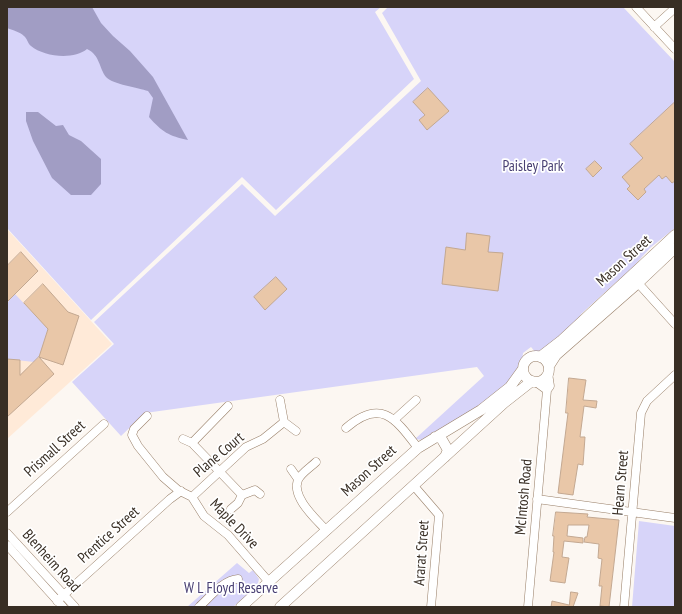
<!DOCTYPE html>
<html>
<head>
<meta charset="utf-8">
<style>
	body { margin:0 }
	#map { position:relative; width:682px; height:614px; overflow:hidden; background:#fcf7f2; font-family:"PT Sans Narrow",sans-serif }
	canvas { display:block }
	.frame { position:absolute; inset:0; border:8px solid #382e24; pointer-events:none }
</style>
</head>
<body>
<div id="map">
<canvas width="682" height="614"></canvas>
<div class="frame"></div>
</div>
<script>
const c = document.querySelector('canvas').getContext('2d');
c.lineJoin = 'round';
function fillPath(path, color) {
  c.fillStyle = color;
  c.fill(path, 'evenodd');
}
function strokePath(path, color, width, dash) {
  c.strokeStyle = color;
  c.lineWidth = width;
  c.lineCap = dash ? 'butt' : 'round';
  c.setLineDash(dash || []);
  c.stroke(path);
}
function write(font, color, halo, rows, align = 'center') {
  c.font = font + ' "PT Sans Narrow",sans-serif';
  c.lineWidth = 3.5;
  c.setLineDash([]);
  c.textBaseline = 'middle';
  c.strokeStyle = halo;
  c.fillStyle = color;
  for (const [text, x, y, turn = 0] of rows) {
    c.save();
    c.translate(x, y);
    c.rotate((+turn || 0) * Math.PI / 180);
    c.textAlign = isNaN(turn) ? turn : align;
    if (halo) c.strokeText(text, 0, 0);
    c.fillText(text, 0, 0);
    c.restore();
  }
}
fillPath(new Path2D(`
	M 7,229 L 112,344 L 7,439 Z`), '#ffead8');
fillPath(new Path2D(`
	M 7,7 L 381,7 L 375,12 L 414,79 L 276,210 L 242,177 L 91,320 L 7,228 Z
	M 388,7 L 623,7 L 675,62 L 675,228 L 650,248 L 633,267 L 581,314 L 579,319 L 540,353 L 536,353 L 531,347 L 523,353 L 521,369 L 508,382 L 471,412 L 422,440 L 415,439 L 484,376 L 477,367 L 145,413 L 121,436 L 72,382 L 114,344 L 94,322 L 242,184 L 275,216 L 421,81 L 382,13 Z
	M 15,294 L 48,329 L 39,357 L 34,362 L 7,359 L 7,305 L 9,300 Z
	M 639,521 L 675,526 L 675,607 L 632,607 Z
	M 237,563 L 249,573 L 253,570 L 259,579 L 257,587 L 233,607 L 187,607 Z`), '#d7d4f9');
fillPath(new Path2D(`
	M 7,7 L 92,7 L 101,23 L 113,36 L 130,51 L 153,77 L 188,140 C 169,136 162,132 149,117 L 153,98 L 148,91 C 139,88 112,84 106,77 C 99,68 100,55 87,49 C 74,60 44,57 31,46 C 28,44 27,38 24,36 C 20,32 12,30 7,28 Z
	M 26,112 L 38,112 L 56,126 L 63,125 L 69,135 L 81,141 L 101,159 L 101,184 L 91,195 L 71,195 L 52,178 L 33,141 L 26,121 Z`), '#a19dc4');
const building = new Path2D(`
	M 428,88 L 449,111 L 427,130 L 419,120 L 425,115 L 413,102 Z
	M 675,102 L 675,181 L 672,183 L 666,176 L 662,179 L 659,175 L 644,189 L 646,192 L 638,200 L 627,189 L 630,186 L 622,177 L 643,158 L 630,144 Z
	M 595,161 L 602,168 L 593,177 L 586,169 Z
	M 467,233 L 490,236 L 488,252 L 503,253 L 498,291 L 442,284 L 446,247 L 465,250 Z
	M 21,252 L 38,271 L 7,302 L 7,266 Z
	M 276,277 L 287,289 L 265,310 L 254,297 Z
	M 43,284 L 68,312 L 79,316 L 63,365 L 39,357 L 48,329 L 24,303 Z
	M 39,357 L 54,374 L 7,417 L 7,359 L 20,360 L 20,375 Z
	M 569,378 L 586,380 L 583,400 L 597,401 L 596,408 L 584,406 L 580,437 L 585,437 L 583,465 L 578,464 L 573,495 L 558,493 L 568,413 L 566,413 Z
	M 556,512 L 588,514 L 587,517 L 619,520 L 609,607 L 600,606 L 602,586 L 599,586 L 602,559 L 598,558 L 599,544 L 584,542 L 585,537 L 587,537 L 589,525 L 568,525 L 567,536 L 583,538 L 583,543 L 564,541 L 562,557 L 569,558 L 565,583 L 550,581 L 554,552 L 553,552 L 554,536 L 553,536 Z
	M 571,592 L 578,593 L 573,607 L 551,607 L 552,601 L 569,605 Z`);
fillPath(building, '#e9c7a8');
strokePath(building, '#c3a891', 1);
const minor = new Path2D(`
	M 636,7 L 675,49
	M 654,27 L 675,8
	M 638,283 L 675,324
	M 536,382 L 547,390
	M 280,400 L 284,422 L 296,431
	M 147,416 L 134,429 L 132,435 L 138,446 L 163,477 L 178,490 L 192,497 L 204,516 L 228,535 L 269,582
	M 394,420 L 416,400
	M 346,428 C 381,398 395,418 418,448
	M 183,439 L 192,443 L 242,495
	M 192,443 L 228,406
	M 316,462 C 311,467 301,473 298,480 C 291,497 316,519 326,530
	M 291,469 L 298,479
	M 414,486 L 439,515 L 431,607
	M 192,497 L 246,447 L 263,439 L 284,422
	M 537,499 L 675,518
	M 231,509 L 238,503 L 242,495 L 255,490 L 260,494
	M 7,512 L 104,424
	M 7,533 L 75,607
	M 7,545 L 63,607
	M 57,601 L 170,499 L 181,491
	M 199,607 C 210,597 223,580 238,579
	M 528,607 L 547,390 L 550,386 L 548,373
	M 624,607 L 641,413 L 647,401 L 675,375`);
const tertiary = new Path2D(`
	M523 369a13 13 0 1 1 26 0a13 13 0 1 1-26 0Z
	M 540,357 L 562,340 L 675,235
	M 549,366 L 556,355 L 638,283 L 675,248
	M 435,437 L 441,438 L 448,450 L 445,457
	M 241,607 L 418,448 L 481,410 L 510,387 L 523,369
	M 280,607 L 504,403 L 532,381`);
strokePath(minor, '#987f68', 9);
strokePath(tertiary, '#987f68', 11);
strokePath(minor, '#fff', 8);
strokePath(tertiary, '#fff', 10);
write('15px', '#483f73', '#fff', [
	["Paisley Park",533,167],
	["W L Floyd Reserve",231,589]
]);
write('15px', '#382e24', '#fff', [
	["Mason Street",624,261,-42],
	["Prismall Street",55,449,-42],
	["Plane Court",219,455,-40],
	["Mason Street",369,471,-42],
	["Hearn Street",621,483,-85],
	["McIntosh Road",524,497,-85],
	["Maple Drive",234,524,46],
	["Prentice Street",109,535,-42],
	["Ararat Street",422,553,-86],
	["Blenheim Road",51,561,48]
]);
</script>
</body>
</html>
